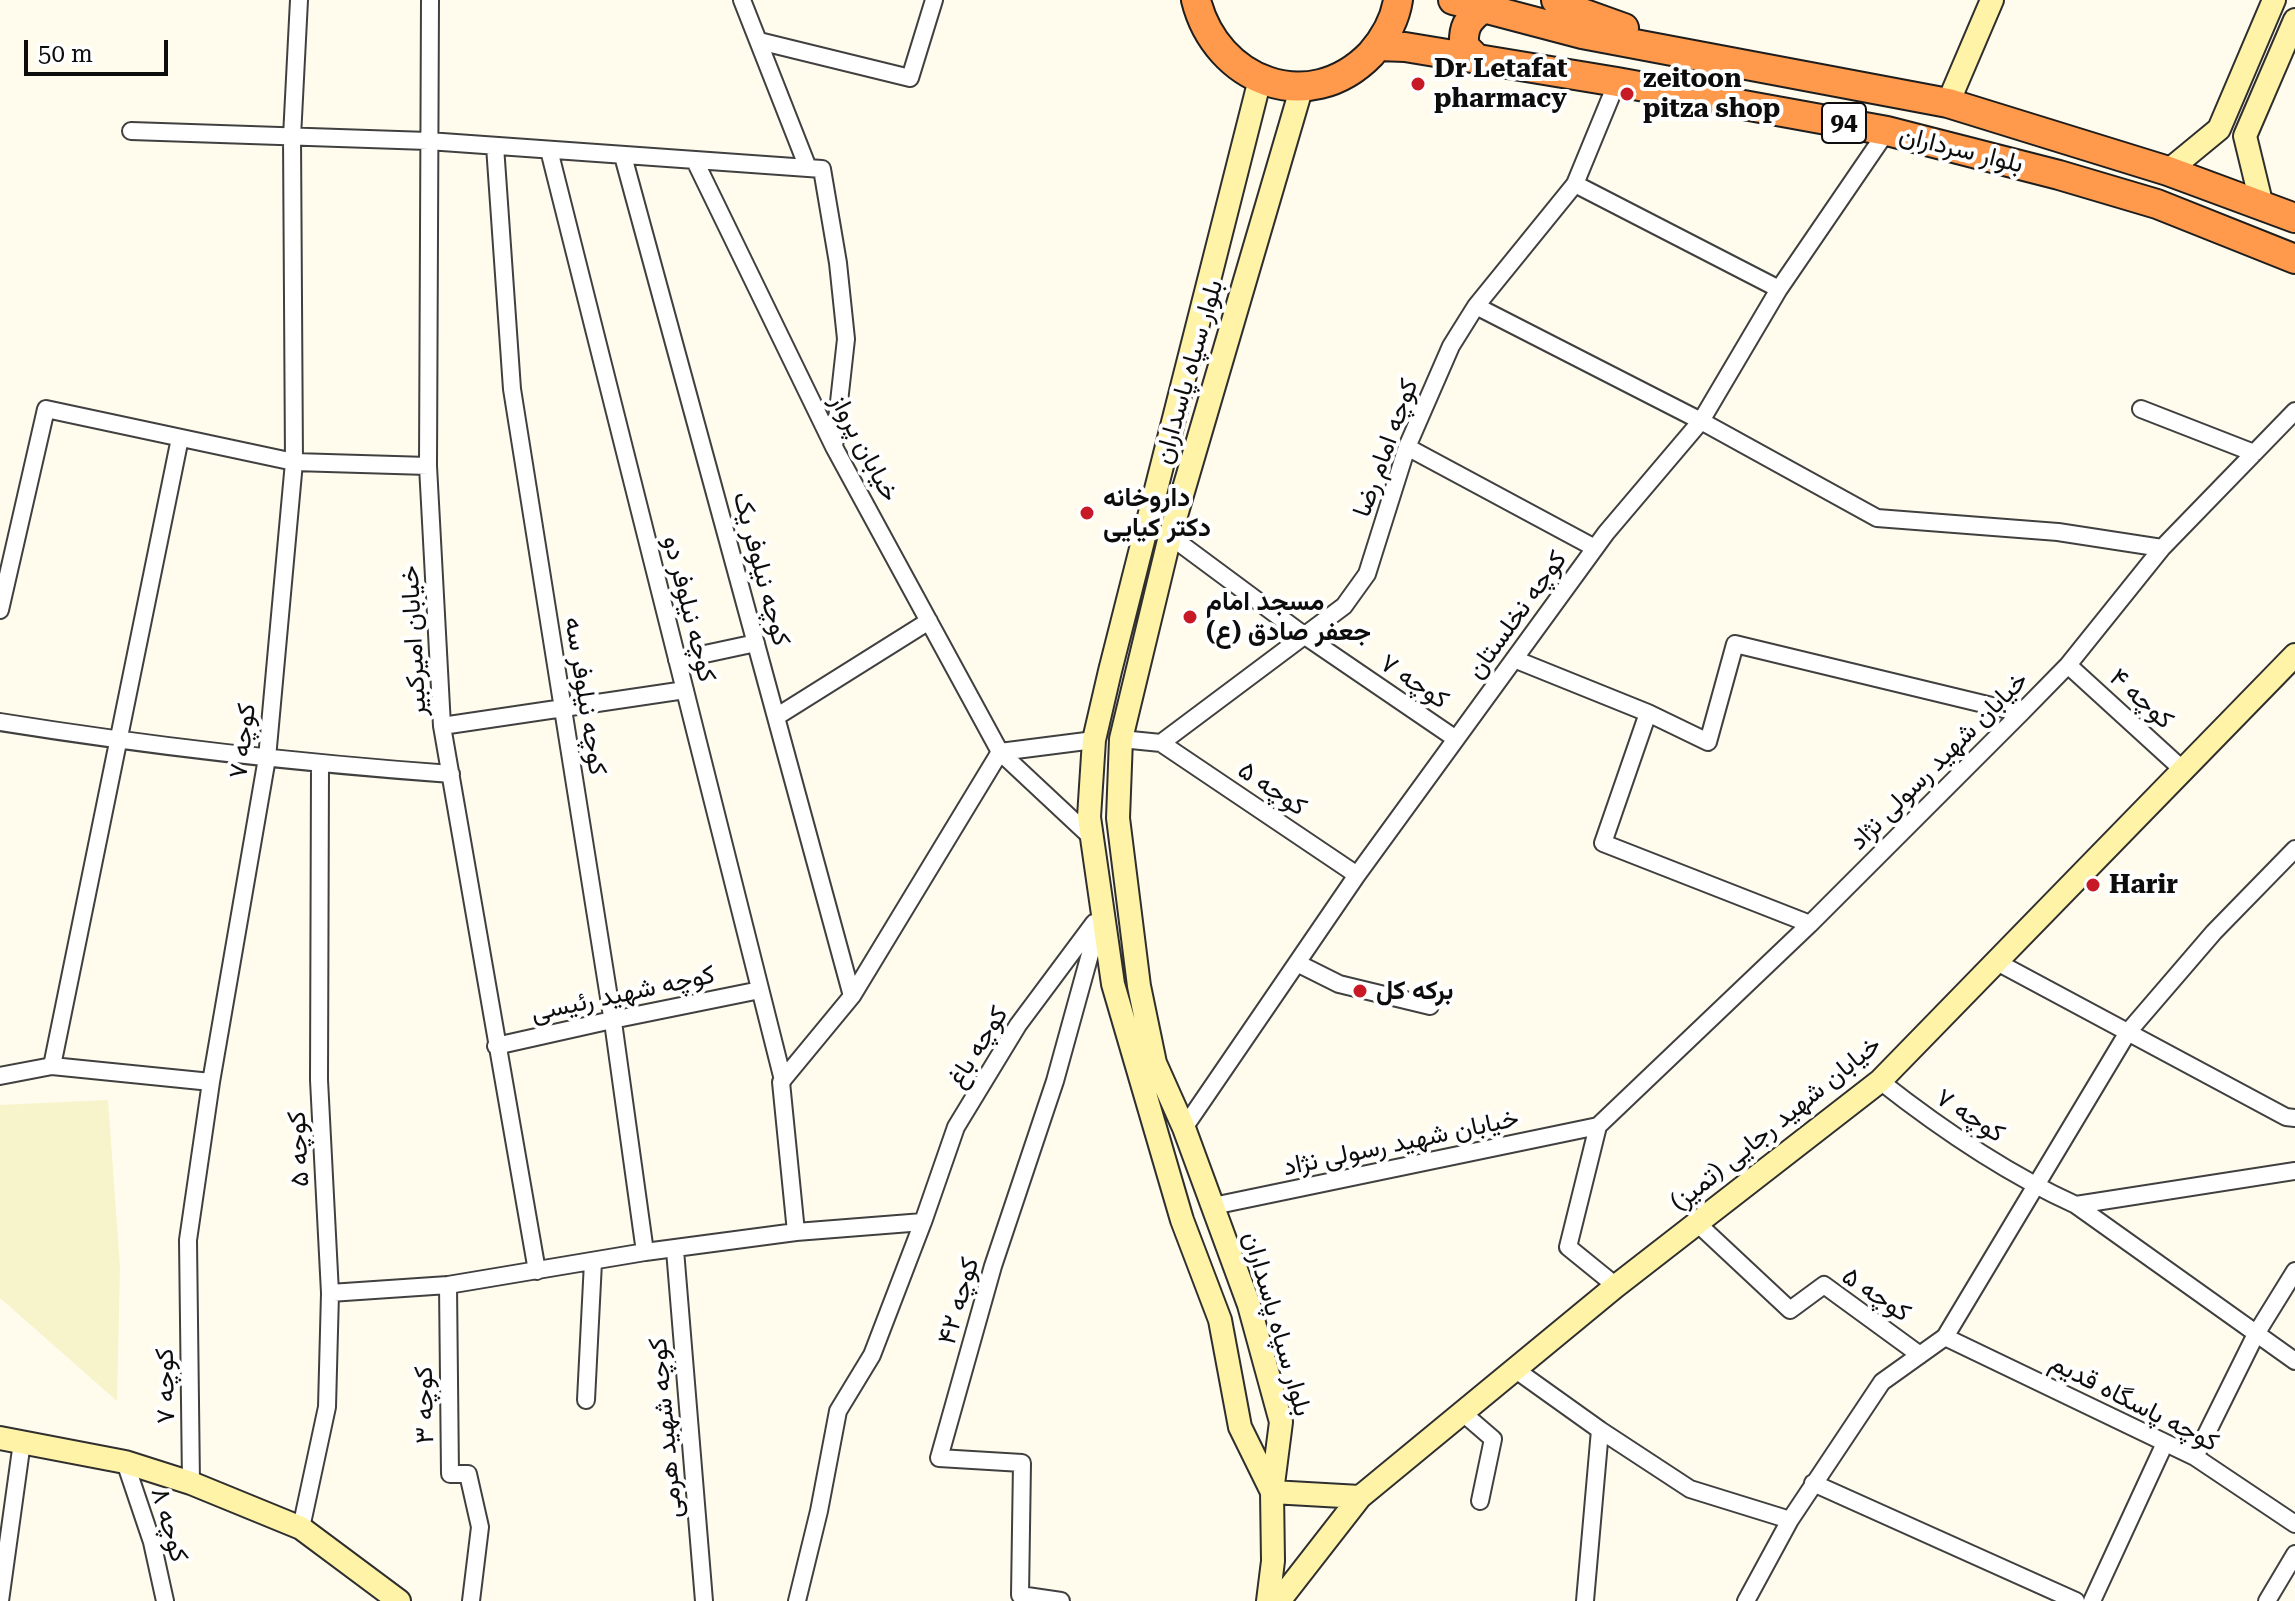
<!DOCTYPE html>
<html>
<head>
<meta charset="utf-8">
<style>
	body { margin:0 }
	#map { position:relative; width:2295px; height:1601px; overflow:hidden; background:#fffbed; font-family:"Roboto Serif",serif }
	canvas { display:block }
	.scale { position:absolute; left:24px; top:40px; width:144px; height:36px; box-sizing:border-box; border:4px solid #0d0d0d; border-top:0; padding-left:10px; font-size:24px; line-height:28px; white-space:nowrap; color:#0d0d0d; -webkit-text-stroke:6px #fff; paint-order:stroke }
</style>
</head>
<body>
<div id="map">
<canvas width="2295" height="1601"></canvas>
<div class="scale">50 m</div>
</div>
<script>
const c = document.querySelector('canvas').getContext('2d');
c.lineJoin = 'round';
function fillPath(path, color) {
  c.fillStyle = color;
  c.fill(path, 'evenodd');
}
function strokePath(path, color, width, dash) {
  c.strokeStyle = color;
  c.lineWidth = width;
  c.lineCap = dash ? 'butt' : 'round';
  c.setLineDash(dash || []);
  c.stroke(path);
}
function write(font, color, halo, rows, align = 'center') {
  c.font = font + ' "Roboto Serif",Vazirmatn,serif';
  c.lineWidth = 8;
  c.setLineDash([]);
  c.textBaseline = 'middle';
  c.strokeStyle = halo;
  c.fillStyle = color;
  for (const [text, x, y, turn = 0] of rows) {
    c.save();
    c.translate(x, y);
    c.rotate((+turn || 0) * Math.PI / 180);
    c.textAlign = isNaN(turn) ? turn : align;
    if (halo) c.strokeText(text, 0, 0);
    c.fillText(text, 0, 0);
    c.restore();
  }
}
fillPath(new Path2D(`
	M 108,1100 L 120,1267 L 117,1401 L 0,1298 L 0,1105 Z`), '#f7f3ca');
const street = new Path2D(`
	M 430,0 L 428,466 L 442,726 L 537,1271
	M 742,0 L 808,168
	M 759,41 L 910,78 L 934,0
	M 131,131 L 428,141 L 822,169 L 838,263 L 846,339 L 834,447
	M 495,146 L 512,389 L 614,1029 L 645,1252
	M 549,150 L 783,1080
	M 623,156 L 852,996
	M 695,161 L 834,447 L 1000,752 L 1092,838
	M 1575,184 L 1779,289
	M 1476,306 L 1701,421 L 1877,518 L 2058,532 L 2162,548
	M 2141,409 L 2254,453
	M 1407,447 L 1595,548
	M 1170,536 L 1305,636 L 1456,739
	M 0,610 L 46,409 L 294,462 L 428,466
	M 1514,659 L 1648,713 L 1603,843 L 1810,924
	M 677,660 L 756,643
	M 2068,665 L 2182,769
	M 1648,713 L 1708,742 L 1735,644 L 2021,713
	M 776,717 L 929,621
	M 0,722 C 150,746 300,763 451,774
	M 442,726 L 685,690
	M 1121,739 L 1161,743 L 1344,606 L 1367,574 L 1407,447 L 1451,346 L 1476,306 L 1575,184 L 1617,82
	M 1161,743 L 1357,875
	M 1000,752 L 1094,740
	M 1995,961 L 2286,1117 L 2295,1118
	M 1297,963 L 1339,984 L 1430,1006
	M 496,1046 L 612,1020 L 760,990
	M 52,1066 L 180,438
	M 0,1076 L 52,1066 L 211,1082
	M 1880,1081 C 1941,1129 2005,1173 2076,1205 L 2295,1361
	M 1598,1126 L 1568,1247 L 1616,1286
	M 1184,1128 L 1357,875 L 1606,533 L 1701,421 L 1779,289 L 1887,131
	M 2076,1205 L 2295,1171
	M 1213,1206 L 1598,1126 L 1810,924 L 2021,713 L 2068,665 L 2162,548 L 2295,411
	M 1698,1224 L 1790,1310 L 1824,1285 L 1920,1355
	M 796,1232 L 781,1082 L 852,996 L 1000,752
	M 675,1250 L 704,1601
	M 448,1285 L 450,1474 L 468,1474 L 480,1527 L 471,1601
	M 330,1293 L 448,1285 L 645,1252 L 796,1232 L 923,1222
	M 1945,1337 L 2195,1457 L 2295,1524
	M 1516,1370 L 1600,1430 L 1690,1489 L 1790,1520
	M 586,1400 L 593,1262
	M 1464,1414 L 1493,1439 L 1480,1501
	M 2195,1457 L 2256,1334 L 2295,1271
	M 125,1462 L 152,1542 L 165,1601
	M 191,1483 L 188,1240 L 211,1082 L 267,758 L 294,462 L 292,137 L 299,0
	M 1813,1483 L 2076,1601
	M 301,1528 L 327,1407 L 330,1293 L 319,1080 L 320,765
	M 0,1601 L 22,1442
	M 797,1601 L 819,1511 L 838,1411 L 872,1355 L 923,1222 L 956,1127 L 1018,1025 L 1094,923
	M 1061,1601 L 1020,1595 L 1022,1463 L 939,1458 L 993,1266 L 1055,1081 L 1100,918
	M 1585,1601 L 1600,1430
	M 1746,1601 L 1790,1520 L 1882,1382 L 1945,1337 L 2128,1032 L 2214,932 L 2295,849
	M 2092,1601 L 2165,1443
	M 2267,1601 L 2295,1554`);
const secondary = new Path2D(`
	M 1260,79 L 1110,671 L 1094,740 L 1089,817 L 1113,984 L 1182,1220 L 1220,1320 L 1240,1427 L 1272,1492
	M 1948,103 L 1992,0
	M 2168,171 L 2219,129 L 2274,0
	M 2262,206 L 2245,136 L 2295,20
	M 0,1438 L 125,1462 L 191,1483 L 301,1528 L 399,1601
	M 1272,1492 L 1360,1497
	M 1268,1601 L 1273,1561 L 1272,1492 L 1281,1422 L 1249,1305 L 1184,1128 L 1155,1063 L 1139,986 L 1118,818 L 1121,739 L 1170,536 L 1302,86
	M 1279,1601 L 1360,1497 L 1616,1286 L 1880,1081 L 2295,655`);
const highway = new Path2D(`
	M 1196,0 C 1216,81 1309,118 1371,54 C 1384,39 1395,20 1398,0
	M 1453,0 L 1582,34 L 1948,103 L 2168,171 L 2295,218
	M 1556,0 L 1571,9 L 1624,28
	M 1378,46 L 1405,47 L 1617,82 L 1887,131 L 2059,175 L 2157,204 L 2295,259
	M 1477,59 L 1464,46 C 1463,28 1467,20 1482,9`);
strokePath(street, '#404040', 20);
strokePath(secondary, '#2f2f2f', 26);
strokePath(highway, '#1e1e1e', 32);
strokePath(street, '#fff', 16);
strokePath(secondary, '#fff3a8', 22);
strokePath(highway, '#ff994b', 28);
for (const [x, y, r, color] of [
	[1418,84,8,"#c81a26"],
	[1627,94,8,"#c81a26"],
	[1087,513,8,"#c81a26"],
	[1190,617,8,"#c81a26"],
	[2093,885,8,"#c81a26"],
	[1360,991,8,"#c81a26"]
]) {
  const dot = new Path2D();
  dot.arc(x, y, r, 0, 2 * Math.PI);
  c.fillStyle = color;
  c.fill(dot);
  strokePath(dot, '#fff', 3);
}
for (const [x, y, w] of [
	[1844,123,44]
]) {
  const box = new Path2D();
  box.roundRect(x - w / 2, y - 20, w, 40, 6);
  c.fillStyle = '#fff';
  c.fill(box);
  strokePath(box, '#0d0d0d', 2);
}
write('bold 24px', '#0d0d0d', null, [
	["94",1844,123]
]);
write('bold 26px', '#0d0d0d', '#fff', [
	["Dr Letafat",1434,69],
	["pharmacy",1434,99],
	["zeitoon",1643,79],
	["pitza shop",1643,109],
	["داروخانه",1103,498],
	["دکتر کیایی",1103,528],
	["مسجد امام",1206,602],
	["جعفر صادق (ع)",1206,632],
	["Harir",2109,885],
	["برکه کل",1376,991]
], 'left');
write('26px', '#0d0d0d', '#fff', [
	["بلوار سرداران",1961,150,14],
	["بلوار سپاه پاسداران",1189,372,-74],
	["خیابان پرواز",864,448,62],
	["کوچه امام رضا",1386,448,-70],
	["کوچه نیلوفر یک",761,569,75],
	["کوچه نیلوفر دو",689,609,76],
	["کوچه نخلستان",1517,615,-54],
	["خیابان امیرکبیر",414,641,-93],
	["کوچه ۷",1414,682,34],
	["کوچه نیلوفر سه",585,696,81],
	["کوچه ۴",2141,699,42],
	["کوچه ۷",243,741,-83],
	["خیابان شهید رسولی نژاد",1939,761,-45],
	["کوچه ۵",1272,789,34],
	["کوچه شهید رئیسی",623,994,-12],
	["کوچه باغ",978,1047,-58],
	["کوچه ۷",1970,1116,33],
	["خیابان شهید رجایی (تمیز)",1776,1124,-39],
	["خیابان شهید رسولی نژاد",1401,1143,-12],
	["کوچه ۵",299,1149,-93],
	["کوچه ۵",1876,1295,34],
	["کوچه ۴۲",959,1301,-74],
	["بلوار سپاه پاسداران",1277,1324,74],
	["کوچه ۷",166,1386,-91],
	["کوچه پاسگاه قدیم",2134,1403,27],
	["کوچه ۳",425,1405,-91],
	["کوچه شهید هرمی",666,1428,-95],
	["کوچه ۸",169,1525,74]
]);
</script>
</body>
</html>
